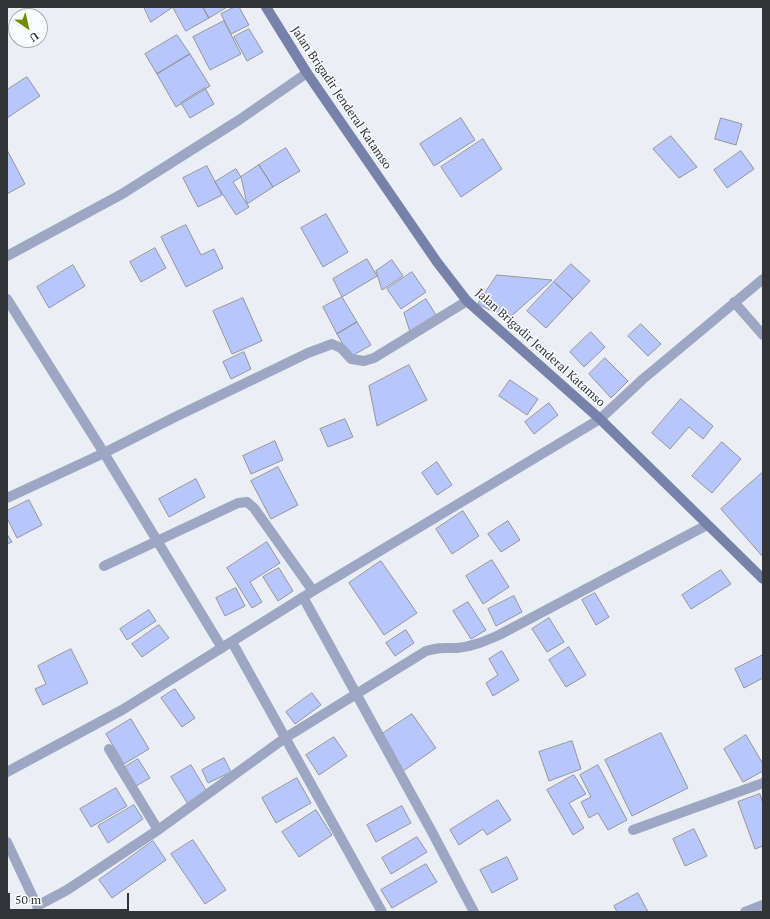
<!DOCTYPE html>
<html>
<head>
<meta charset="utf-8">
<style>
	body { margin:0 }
	#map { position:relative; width:770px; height:919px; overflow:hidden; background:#eceef6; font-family:"PT Serif",serif }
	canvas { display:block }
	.frame { position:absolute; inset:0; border:8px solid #333437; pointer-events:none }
	.north { position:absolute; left:8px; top:8px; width:40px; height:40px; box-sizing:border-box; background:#fbfcff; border:1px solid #abacaf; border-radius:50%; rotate:146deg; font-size:11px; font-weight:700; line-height:16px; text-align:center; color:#333437 }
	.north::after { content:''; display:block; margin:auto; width:14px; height:18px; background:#728c01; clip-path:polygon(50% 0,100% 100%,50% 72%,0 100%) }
	.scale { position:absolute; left:8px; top:893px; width:121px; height:18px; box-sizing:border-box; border:2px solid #333437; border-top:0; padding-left:5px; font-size:12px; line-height:14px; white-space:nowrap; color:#333437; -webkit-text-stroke:3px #fbfcff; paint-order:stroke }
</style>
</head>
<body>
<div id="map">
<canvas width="770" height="919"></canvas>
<div class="frame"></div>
<div class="north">U</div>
<div class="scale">50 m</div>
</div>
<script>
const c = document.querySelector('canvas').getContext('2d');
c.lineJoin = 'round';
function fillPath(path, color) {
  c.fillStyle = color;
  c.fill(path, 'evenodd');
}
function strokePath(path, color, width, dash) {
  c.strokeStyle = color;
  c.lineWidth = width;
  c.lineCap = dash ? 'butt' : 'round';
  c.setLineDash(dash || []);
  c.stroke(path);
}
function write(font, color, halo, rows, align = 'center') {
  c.font = font + ' "PT Serif",serif';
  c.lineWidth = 3;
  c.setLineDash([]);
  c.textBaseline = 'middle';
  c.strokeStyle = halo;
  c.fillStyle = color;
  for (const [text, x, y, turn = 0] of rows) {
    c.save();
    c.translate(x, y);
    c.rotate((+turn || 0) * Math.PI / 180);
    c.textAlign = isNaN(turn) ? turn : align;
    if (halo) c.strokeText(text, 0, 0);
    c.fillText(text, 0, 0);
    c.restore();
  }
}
const building = new Path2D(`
	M 144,7 L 173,7 L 151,22 Z
	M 173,7 L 203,7 L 209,18 L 186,31 Z
	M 203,7 L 227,7 L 209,18 Z
	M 235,7 L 239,7 L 249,25 L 231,34 L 221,14 Z
	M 224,21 L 241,54 L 210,70 L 193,37 Z
	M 249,29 L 263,52 L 247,61 L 234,37 Z
	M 177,35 L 190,54 L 157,74 L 145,54 Z
	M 190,54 L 210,86 L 176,107 L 157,74 Z
	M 27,77 L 40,96 L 7,118 L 7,90 Z
	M 205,88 L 214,104 L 190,118 L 181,103 Z
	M 461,118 L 475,140 L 434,166 L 420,144 Z
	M 721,118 L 742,124 L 736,145 L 715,139 Z
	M 671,136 L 697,167 L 679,178 L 653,149 Z
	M 483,139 L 502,169 L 461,197 L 441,167 Z
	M 286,148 L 300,171 L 273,187 L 259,165 Z
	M 7,150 L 25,184 L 7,194 Z
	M 741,151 L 754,169 L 727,188 L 714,170 Z
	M 259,165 L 273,187 L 247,204 L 241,177 Z
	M 207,166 L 222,195 L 198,207 L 183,178 Z
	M 236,169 L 241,177 L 233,182 L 249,207 L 236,215 L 215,182 Z
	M 326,214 L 348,252 L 323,267 L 301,228 Z
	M 186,225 L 201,255 L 214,249 L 223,268 L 186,287 L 161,237 Z
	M 155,248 L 166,268 L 141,282 L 130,262 Z
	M 367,259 L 377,276 L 342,297 L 333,279 Z
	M 392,260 L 403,276 L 382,290 L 376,271 Z
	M 571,264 L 590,281 L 573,299 L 554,282 Z
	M 73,265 L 85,286 L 49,308 L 37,287 Z
	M 412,272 L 426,292 L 401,309 L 387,289 Z
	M 497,275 L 552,280 L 508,319 L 478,304 Z
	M 554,282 L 573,299 L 546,328 L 527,311 Z
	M 342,297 L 357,322 L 337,334 L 323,307 Z
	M 243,298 L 262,341 L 232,354 L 213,311 Z
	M 426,299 L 438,318 L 411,335 L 404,313 Z
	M 357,322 L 371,345 L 350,357 L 337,334 Z
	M 641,324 L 661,344 L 648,356 L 628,336 Z
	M 591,332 L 605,347 L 584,367 L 570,352 Z
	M 244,352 L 251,369 L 231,379 L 223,362 Z
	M 605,358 L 628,381 L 611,398 L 589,374 Z
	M 409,365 L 427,400 L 377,426 L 369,386 Z
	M 510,380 L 538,399 L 527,415 L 499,396 Z
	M 681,399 L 713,426 L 703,439 L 689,427 L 670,449 L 652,433 Z
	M 549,403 L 558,415 L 534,434 L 525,422 Z
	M 345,419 L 353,437 L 328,447 L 320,429 Z
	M 275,441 L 283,460 L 251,474 L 243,456 Z
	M 722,442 L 741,459 L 712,493 L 692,476 Z
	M 437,462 L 452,485 L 437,495 L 422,473 Z
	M 278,467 L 298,505 L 271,519 L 251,481 Z
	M 763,472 L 763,557 L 721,509 Z
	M 196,479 L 205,497 L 169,517 L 159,499 Z
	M 29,500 L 42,525 L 17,538 L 7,518 L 7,511 Z
	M 463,511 L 479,536 L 452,554 L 436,529 Z
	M 508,521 L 520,540 L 501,552 L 488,534 Z
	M 7,534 L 12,542 L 7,544 Z
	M 267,542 L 280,563 L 250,582 L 262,602 L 252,608 L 227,568 Z
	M 492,560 L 509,587 L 483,604 L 466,576 Z
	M 381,561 L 417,613 L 384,635 L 349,583 Z
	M 279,568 L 293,591 L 278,601 L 263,577 Z
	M 721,570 L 731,584 L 691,609 L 682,595 Z
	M 236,588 L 245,606 L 225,616 L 216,598 Z
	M 595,593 L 609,617 L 596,625 L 582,600 Z
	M 514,596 L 522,612 L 496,626 L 488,609 Z
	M 468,602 L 486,630 L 471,639 L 453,611 Z
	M 149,610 L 156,621 L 127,640 L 120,629 Z
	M 549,618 L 564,642 L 547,652 L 532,629 Z
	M 159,625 L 169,638 L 142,657 L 132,644 Z
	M 406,630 L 414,643 L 395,656 L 386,643 Z
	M 569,647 L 586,675 L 566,687 L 549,660 Z
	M 71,649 L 88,683 L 43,705 L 35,689 L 46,684 L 38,666 Z
	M 502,651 L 519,680 L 493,696 L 486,683 L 498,675 L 489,659 Z
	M 763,655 L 763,678 L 744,688 L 735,669 Z
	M 175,689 L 195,718 L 182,727 L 161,698 Z
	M 312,693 L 321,705 L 295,724 L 286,712 Z
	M 412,714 L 436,748 L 403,771 L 382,734 Z
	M 131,719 L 149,749 L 124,764 L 106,734 Z
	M 661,733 L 688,788 L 632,816 L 605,760 Z
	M 746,735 L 763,764 L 763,771 L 743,782 L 724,749 Z
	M 334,737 L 347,756 L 319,775 L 306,755 Z
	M 572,741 L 581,769 L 549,781 L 539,752 Z
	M 224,758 L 231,772 L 208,783 L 202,770 Z
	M 138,759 L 150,778 L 136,786 L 125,767 Z
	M 191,765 L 207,792 L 188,804 L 171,777 Z
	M 598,765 L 627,820 L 608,830 L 598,813 L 589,818 L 581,802 L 591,797 L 580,775 Z
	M 574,775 L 586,794 L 569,803 L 584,828 L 573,835 L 547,790 Z
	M 297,778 L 311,803 L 276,823 L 262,798 Z
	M 116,788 L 127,806 L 91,827 L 80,809 Z
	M 760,794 L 763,804 L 763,846 L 755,849 L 738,802 Z
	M 498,800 L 511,820 L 487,835 L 483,829 L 459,845 L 450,830 Z
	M 134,805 L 143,819 L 108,843 L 98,826 Z
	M 402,806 L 411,823 L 376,842 L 367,825 Z
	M 316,810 L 332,835 L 299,857 L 282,832 Z
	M 694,829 L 707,856 L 685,866 L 673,839 Z
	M 417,837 L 427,852 L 391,874 L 382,858 Z
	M 193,840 L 226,890 L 205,904 L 171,854 Z
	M 153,841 L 166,860 L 112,898 L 99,880 Z
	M 507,857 L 518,879 L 492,893 L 480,870 Z
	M 426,864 L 437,882 L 392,908 L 381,890 Z
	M 638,893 L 648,912 L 617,912 L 614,906 Z`);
fillPath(building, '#b8c7fb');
strokePath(building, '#93959c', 1);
strokePath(new Path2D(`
	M 7,256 L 122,194 L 239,120 L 307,73
	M 7,299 L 104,453 L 222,648
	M 734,302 L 763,335
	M 7,498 L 104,453 L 175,417 L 308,353 L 332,344 L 341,348 L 351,359 L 364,361 L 374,358 L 467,301
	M 104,566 L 238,503 L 247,502 L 254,508 L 313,591
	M 303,597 L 432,832 L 474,912
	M 232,642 L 382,912
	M 109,749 L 158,830
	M 7,772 L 122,710 L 313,591 L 600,419 L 643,379 L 763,279
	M 633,830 L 763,783
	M 7,842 L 37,906 L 67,890 L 158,830 L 285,738 L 426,651 C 440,647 444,648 457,648 C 472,647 485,641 499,635 L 707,525
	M 745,912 L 763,905`), '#9da6c2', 10);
strokePath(new Path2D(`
	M 266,7 L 307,73 L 437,262 L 467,301 L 600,419 L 763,579`), '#7682aa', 10);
write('12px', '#333437', '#fbfcff', [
	["Jalan Brigadir Jenderal Katamso",341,98,56],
	["Jalan Brigadir Jenderal Katamso",540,348,42]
]);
</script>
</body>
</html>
